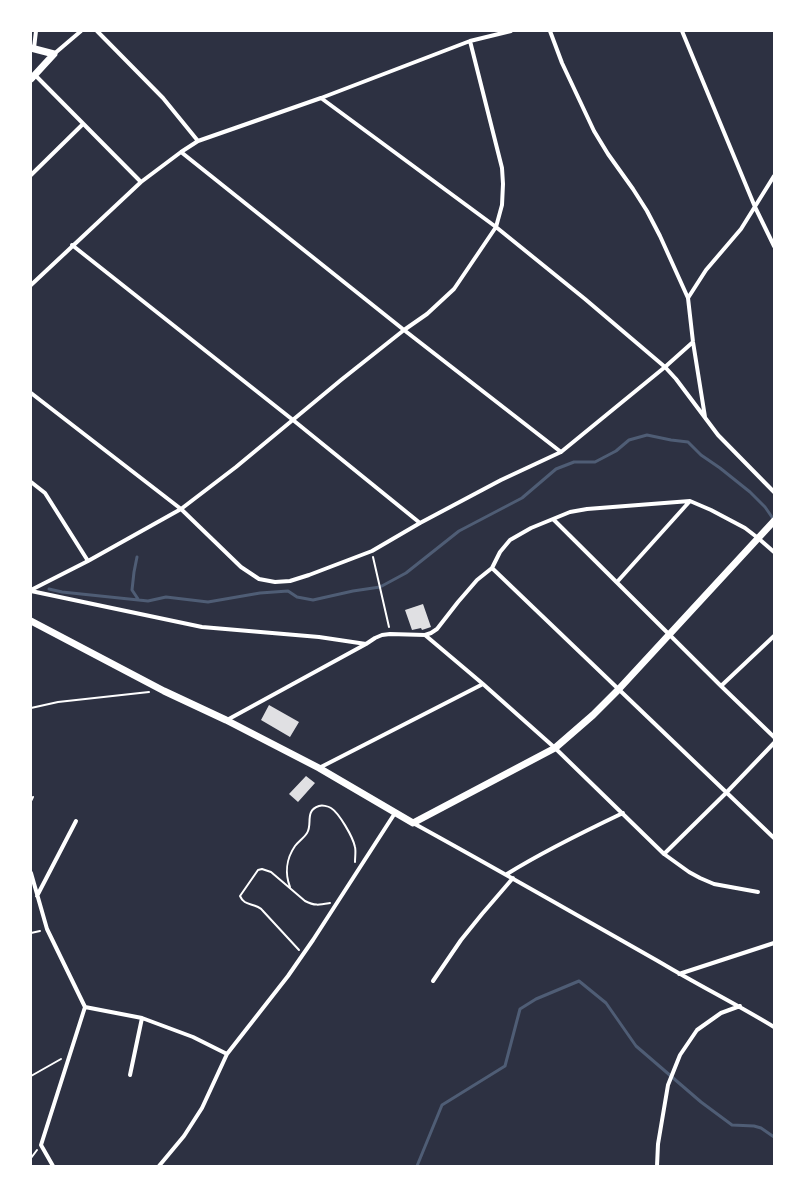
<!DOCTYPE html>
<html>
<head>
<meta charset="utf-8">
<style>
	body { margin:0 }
	#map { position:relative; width:805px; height:1197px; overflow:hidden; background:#2d3142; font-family:"Fira Sans",sans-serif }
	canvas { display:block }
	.frame { position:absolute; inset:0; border:32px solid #fff; pointer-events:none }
</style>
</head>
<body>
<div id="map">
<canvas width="805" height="1197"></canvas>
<div class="frame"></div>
</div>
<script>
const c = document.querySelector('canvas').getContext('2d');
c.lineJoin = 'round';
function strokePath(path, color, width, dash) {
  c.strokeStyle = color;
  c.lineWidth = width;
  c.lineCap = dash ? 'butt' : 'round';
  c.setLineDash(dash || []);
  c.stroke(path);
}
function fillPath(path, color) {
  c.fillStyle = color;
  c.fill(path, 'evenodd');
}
strokePath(new Path2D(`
	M 137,557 L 134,572 L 132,590 L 138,599
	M 49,589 L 62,592 L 148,601 L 166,597 L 208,602 L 260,593 L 288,591 L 297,597 L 313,600 L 353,591 L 380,587 L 406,573 L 459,531 L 522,498 L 556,469 L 574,462 L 595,462 L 616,451 L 629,440 L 647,435 L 671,440 L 688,442 L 701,455 L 720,468 L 750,492 L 765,507 L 774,520
	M 417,1166 L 442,1105 L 505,1066 L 520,1009 L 536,999 L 579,981 L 606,1003 L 636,1046 L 701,1102 L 732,1125 L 754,1126 L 761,1128 L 774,1137`), '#4f5d75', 3);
fillPath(new Path2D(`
	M 423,604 L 431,627 L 422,630 L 421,628 L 412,630 L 405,610 Z
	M 269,705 L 299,722 L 290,737 L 261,720 Z
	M 306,776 L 315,783 L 298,802 L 289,794 Z`), '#e0e0e3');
strokePath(new Path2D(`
	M 373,557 L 389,627
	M 31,708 L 58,702 L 149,692
	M 31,801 L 33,797
	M 290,887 C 285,874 286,859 295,846 C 299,841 304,838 307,833 C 313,824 304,811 319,806 C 322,805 328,806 331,808 C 339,813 353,837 355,847 C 356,851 355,857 355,862
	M 31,933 L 40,931
	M 299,950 L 263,911 C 262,909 260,908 258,907 C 250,903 244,905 240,896 L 258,870 L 262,869 L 271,872 L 305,901 C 315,906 319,905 330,903
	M 31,1076 L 61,1059
	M 31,1158 L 37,1150`), '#fff', 2);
strokePath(new Path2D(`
	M 97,31 L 163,98 L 198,141
	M 550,31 L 562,63 L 594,131 L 608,154 L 633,189 L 647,211 L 660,236 L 688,298 L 693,342 L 705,417
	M 682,31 L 755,207 L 774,246
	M 34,48 L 36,31
	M 54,54 L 81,31
	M 35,75 L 141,182
	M 321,98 L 496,227 L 585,299 L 665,367 L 676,379 L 718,435 L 774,492
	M 181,152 L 404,330 L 561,452
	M 31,175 L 83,124
	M 72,245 L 293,420 L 420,523
	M 31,285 L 141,182 L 181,152 L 198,141 L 321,98 L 470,41 L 511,31
	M 688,298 L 706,270 L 741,229 L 774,176
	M 31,393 L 181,509 L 241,567 L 259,579 L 275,582 L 290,581 L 309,575 L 372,551 L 420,523 L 501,480 L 561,452 L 665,367 L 693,342
	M 31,482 L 45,493 L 88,561
	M 553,519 L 721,686 L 774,737
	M 492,568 L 774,838
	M 617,582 L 690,501
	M 31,590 L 88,561 L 181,509 L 236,467 L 341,380 L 404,330 L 427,314 L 454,289 L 496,227 L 502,205 L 503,184 L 502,168 L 470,41
	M 31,591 L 202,627 L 319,637 L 366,644
	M 425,635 L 483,684 L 555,748 L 664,854 L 689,872 L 700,878 L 714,884 L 758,892
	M 721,686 L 774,636
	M 227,720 L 366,644 L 375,638 L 382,635 L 390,634 L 425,635 L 431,633 L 437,629 L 458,602 L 477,580 L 492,568 L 500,552 L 510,540 L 531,528 L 570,512 L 587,509 L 690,501 L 711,510 L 745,528 L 758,538 L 774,552
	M 319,768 L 483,684
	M 413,823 C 497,869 580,917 663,964 C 700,986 738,1005 774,1027
	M 664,854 L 726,793 L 774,743
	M 31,873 L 47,929 L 85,1007
	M 507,874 C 544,851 583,832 623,813
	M 37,896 L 76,821
	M 679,974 L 774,943
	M 433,981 L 461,940 L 482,914 L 513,878
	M 85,1007 L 142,1018 L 193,1037 L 227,1054
	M 130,1075 L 142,1018
	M 53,1166 L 41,1145 L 85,1007
	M 159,1166 L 184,1136 L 202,1108 L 227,1054 L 288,976 L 313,940 L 395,813
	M 657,1166 L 658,1144 L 668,1085 L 680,1055 L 697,1030 L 721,1013 L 740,1006`), '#fff', 4);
strokePath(new Path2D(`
	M 31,48 L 54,54 L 31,79
	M 31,621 L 164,691 L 226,720 L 319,768 L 413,823 L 555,748 L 593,715 L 618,690 L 774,521`), '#fff', 7);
</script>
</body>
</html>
